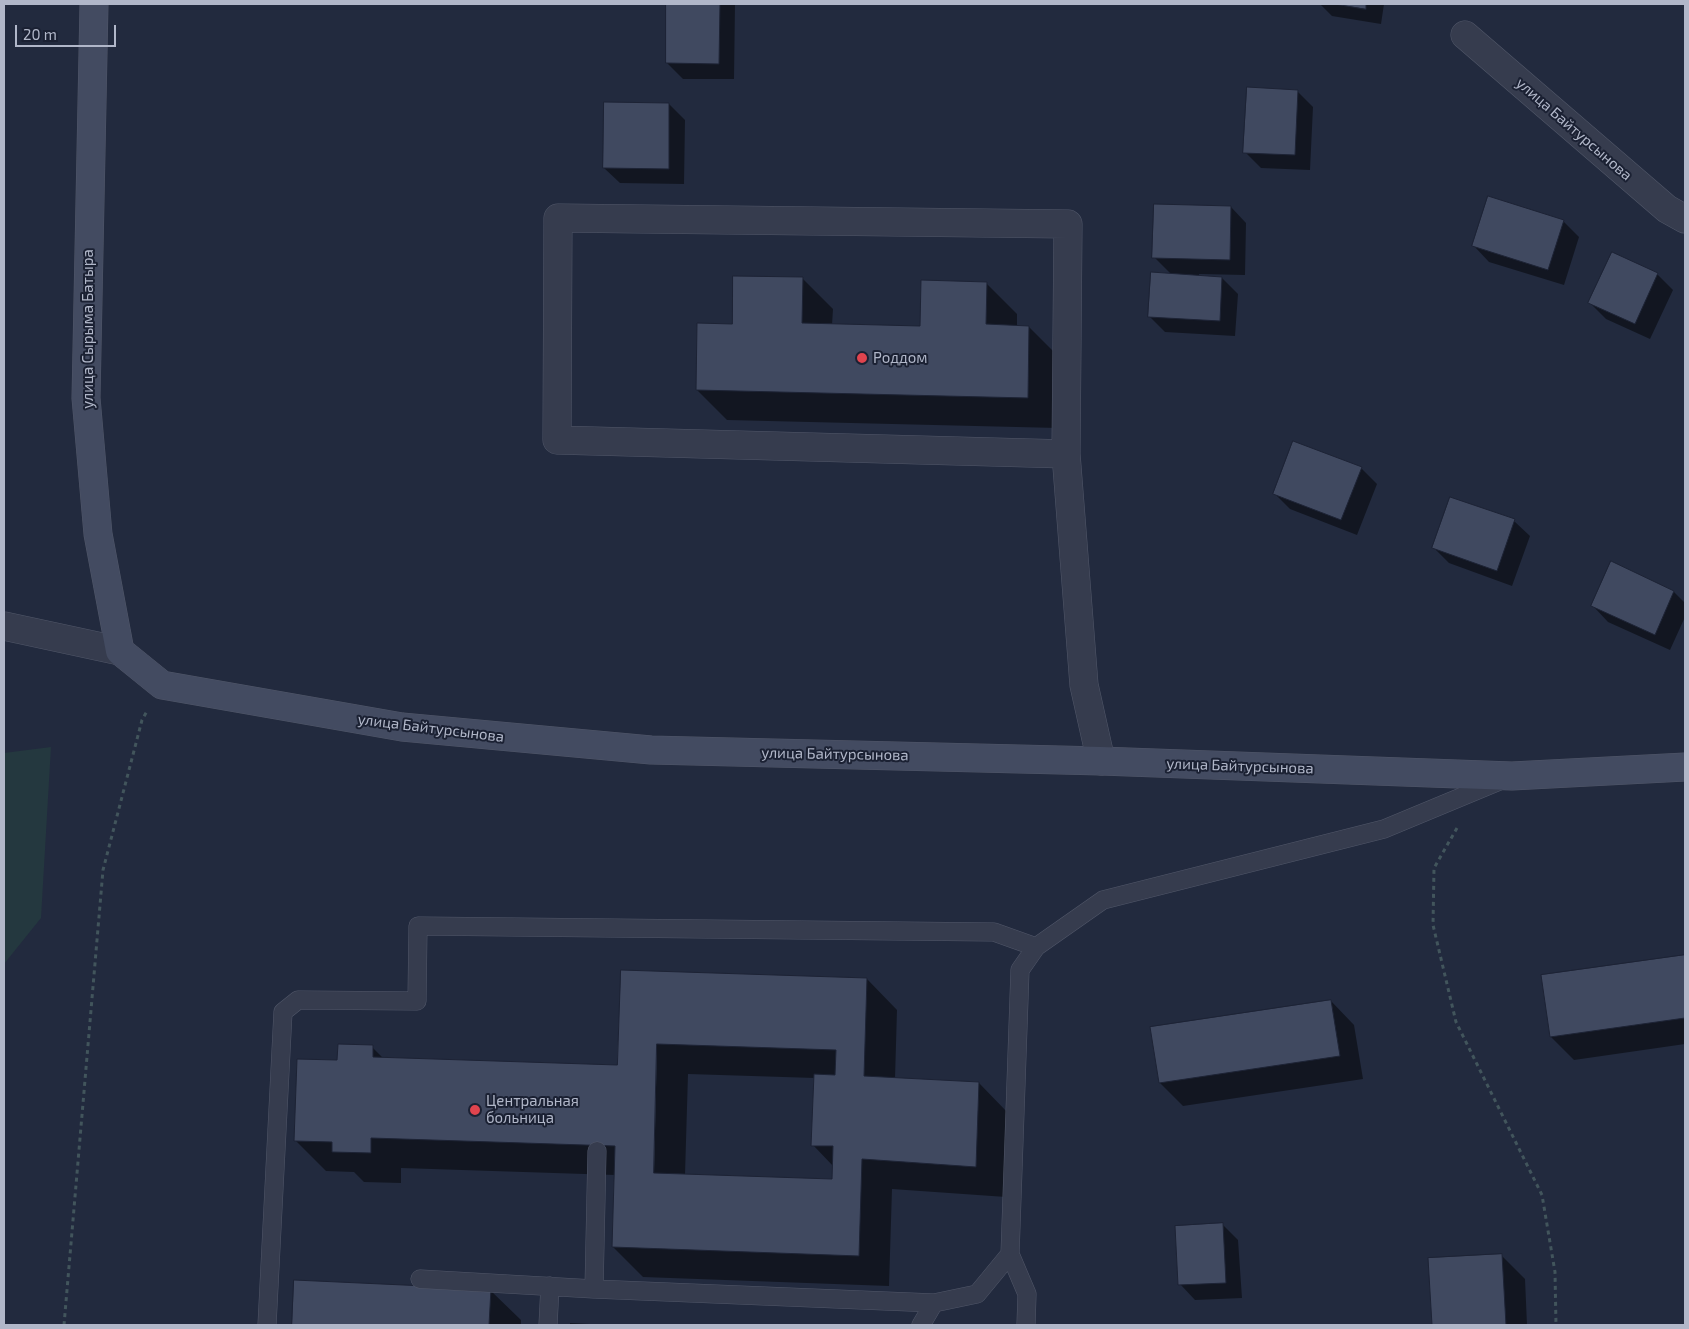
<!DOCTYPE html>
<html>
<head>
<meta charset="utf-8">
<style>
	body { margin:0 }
	#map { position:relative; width:1689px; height:1329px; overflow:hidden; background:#222a3e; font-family:"Exo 2",sans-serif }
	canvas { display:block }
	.frame { position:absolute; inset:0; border:5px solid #b1b7c9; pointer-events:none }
	.scale { position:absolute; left:15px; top:25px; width:101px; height:22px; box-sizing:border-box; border:2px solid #b1b7c9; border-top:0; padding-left:6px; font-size:15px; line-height:18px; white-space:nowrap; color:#b1b7c9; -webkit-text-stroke:4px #1b2133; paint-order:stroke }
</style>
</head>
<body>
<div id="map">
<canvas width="1689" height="1329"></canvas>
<div class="frame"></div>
<div class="scale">20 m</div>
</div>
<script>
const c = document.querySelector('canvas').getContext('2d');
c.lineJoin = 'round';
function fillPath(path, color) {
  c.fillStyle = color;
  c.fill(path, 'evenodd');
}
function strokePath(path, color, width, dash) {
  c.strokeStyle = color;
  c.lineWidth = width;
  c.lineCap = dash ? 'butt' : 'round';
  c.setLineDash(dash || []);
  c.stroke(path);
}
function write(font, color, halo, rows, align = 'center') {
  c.font = font + ' "Exo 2",sans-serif';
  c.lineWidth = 4;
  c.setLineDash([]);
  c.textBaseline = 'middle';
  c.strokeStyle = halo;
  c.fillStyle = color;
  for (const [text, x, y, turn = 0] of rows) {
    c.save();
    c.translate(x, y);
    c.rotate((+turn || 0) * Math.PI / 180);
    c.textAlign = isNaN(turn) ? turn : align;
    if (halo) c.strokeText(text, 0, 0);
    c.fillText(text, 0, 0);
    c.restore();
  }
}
fillPath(new Path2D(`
	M 51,747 L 41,918 L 4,964 L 4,753 Z`), '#24383f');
fillPath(new Path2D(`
	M 668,4 L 735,4 L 734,79 L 683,79 L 667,63 Z
	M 1320,4 L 1384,4 L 1381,24 L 1332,16 Z
	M 1297,91 L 1313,107 L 1310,170 L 1261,168 L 1245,152 Z
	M 669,104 L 685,120 L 684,184 L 620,183 L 604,168 Z
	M 1231,207 L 1246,223 L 1245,275 L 1199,274 L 1199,276 L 1222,278 L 1238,294 L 1235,336 L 1165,332 L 1149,316 L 1171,274 L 1154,257 Z
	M 1563,221 L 1579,237 L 1564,285 L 1489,262 L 1474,246 Z
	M 1657,274 L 1673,290 L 1650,339 L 1606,319 L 1590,303 Z
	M 802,278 L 833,309 L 832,325 L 921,327 L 986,283 L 1017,314 L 1017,327 L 1029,327 L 1059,357 L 1058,428 L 727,420 L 697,390 L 733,326 Z
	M 1361,468 L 1377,484 L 1357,535 L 1290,509 L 1274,493 Z
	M 1514,521 L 1530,536 L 1512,586 L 1449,563 L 1434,548 Z
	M 1674,592 L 1685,603 L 1685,617 L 1670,650 L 1608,622 L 1593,606 Z
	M 1685,956 L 1685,1044 L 1574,1060 L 1551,1037 L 1542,976 Z
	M 622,971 L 867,979 L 897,1010 L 895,1079 L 979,1083 L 1009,1114 L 1006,1197 L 892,1189 L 889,1286 L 643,1277 L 613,1247 L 615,1175 L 401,1168 L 401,1183 L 364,1182 L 354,1172 L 326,1171 L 295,1140 L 338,1061 L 372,1047 L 384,1059 L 619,1066 ZM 688,1074 L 815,1078 L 813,1145 L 833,1166 L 833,1180 L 685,1175 Z
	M 1331,1001 L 1354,1025 L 1363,1079 L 1183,1106 L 1160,1083 Z
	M 1222,1224 L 1238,1240 L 1242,1298 L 1195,1300 L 1180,1284 Z
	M 1501,1255 L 1525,1279 L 1527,1325 L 1433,1325 L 1429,1259 Z
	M 295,1281 L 490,1290 L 521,1320 L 521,1325 L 293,1325 Z
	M 570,1323 L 589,1324 L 590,1325 L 570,1325 Z`), '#0007');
const building = new Path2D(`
	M 666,4 L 720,4 L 719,64 L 666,63 Z
	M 1335,4 L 1366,4 L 1366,9 Z
	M 1247,87 L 1298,90 L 1295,155 L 1243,153 Z
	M 604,102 L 669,103 L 669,169 L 603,168 Z
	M 1488,196 L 1564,220 L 1548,270 L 1472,246 Z
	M 1154,204 L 1231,206 L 1230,260 L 1152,258 Z
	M 1612,252 L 1658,273 L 1635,324 L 1588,303 Z
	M 1151,272 L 1222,277 L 1220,321 L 1148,317 Z
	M 733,276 L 803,277 L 802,323 L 920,326 L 921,280 L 987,282 L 986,324 L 1029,326 L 1028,398 L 696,390 L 697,323 L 732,324 Z
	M 1293,441 L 1362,467 L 1341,520 L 1273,494 Z
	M 1450,497 L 1515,519 L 1497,571 L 1432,548 Z
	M 1611,561 L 1674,591 L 1655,635 L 1591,606 Z
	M 1685,955 L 1685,1018 L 1550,1037 L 1541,975 Z
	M 621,970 L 867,978 L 864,1076 L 979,1082 L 976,1167 L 862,1159 L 859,1256 L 612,1247 L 615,1146 L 371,1138 L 371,1153 L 332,1152 L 332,1142 L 294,1141 L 297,1059 L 337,1060 L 338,1044 L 373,1045 L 373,1057 L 617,1065 ZM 657,1044 L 836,1050 L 835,1075 L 814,1074 L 811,1146 L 833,1146 L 832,1179 L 654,1173 Z
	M 1331,1000 L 1340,1056 L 1159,1083 L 1150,1027 Z
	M 1223,1223 L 1226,1283 L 1178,1285 L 1175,1226 Z
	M 1502,1254 L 1506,1325 L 1432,1325 L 1428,1258 Z
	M 294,1280 L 491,1289 L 489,1325 L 292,1325 Z`);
fillPath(building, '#404960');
strokePath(building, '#1d2335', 1);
const lane = new Path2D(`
	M 1010,1254 L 1027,1294 L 1026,1325
	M 420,1279 L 594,1289 L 934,1303 L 977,1294 L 1010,1254 L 1020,970 L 1036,947 L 1103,900 L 1384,829 L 1502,780
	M 594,1289 L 597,1151
	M 267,1325 L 283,1012 L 298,1000 L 417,1001 L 418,926 L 994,932 L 1036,947
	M 548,1325 L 550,1286
	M 921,1325 L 934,1303`);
const street = new Path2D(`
	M 1465,35 L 1667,209 L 1685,219
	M 1066,454 L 1068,224 L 558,218 L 557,440 L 1066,454 L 1084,685 L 1101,761
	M 4,626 L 120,651`);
const secondary = new Path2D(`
	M 94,4 L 86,398 L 98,534 L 120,651 L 162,685 L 402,727 L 651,750 L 1101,761 L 1512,776 L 1685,767`);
strokePath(lane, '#515769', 19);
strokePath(street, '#515769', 29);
strokePath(secondary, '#515769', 29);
strokePath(new Path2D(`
	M 1457,828 L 1434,868 L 1433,925 L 1456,1022 L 1542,1195 L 1555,1272 L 1556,1325
	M 64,1325 L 103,870 L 142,720 L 147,711`), '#42555c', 3, [4, 4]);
strokePath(lane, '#363c4e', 18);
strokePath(street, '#363c4e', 28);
strokePath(secondary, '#434b61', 28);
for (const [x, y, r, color] of [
	[862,358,6,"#e0444e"],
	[475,1110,6,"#e0444e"]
]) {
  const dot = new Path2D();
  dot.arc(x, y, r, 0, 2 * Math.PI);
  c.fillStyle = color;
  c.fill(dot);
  strokePath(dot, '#1b2133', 2);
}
write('15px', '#b1b7c9', '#1b2133', [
	["улица Байтурсынова",1574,129,41],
	["улица Сырыма Батыра",88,329,-90],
	["улица Байтурсынова",431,728,7],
	["улица Байтурсынова",835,754,1],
	["улица Байтурсынова",1240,766,2]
]);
write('15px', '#b1b7c9', '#1b2133', [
	["Роддом",873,358],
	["Центральная",486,1101],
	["больница",486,1118]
], 'left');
</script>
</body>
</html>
